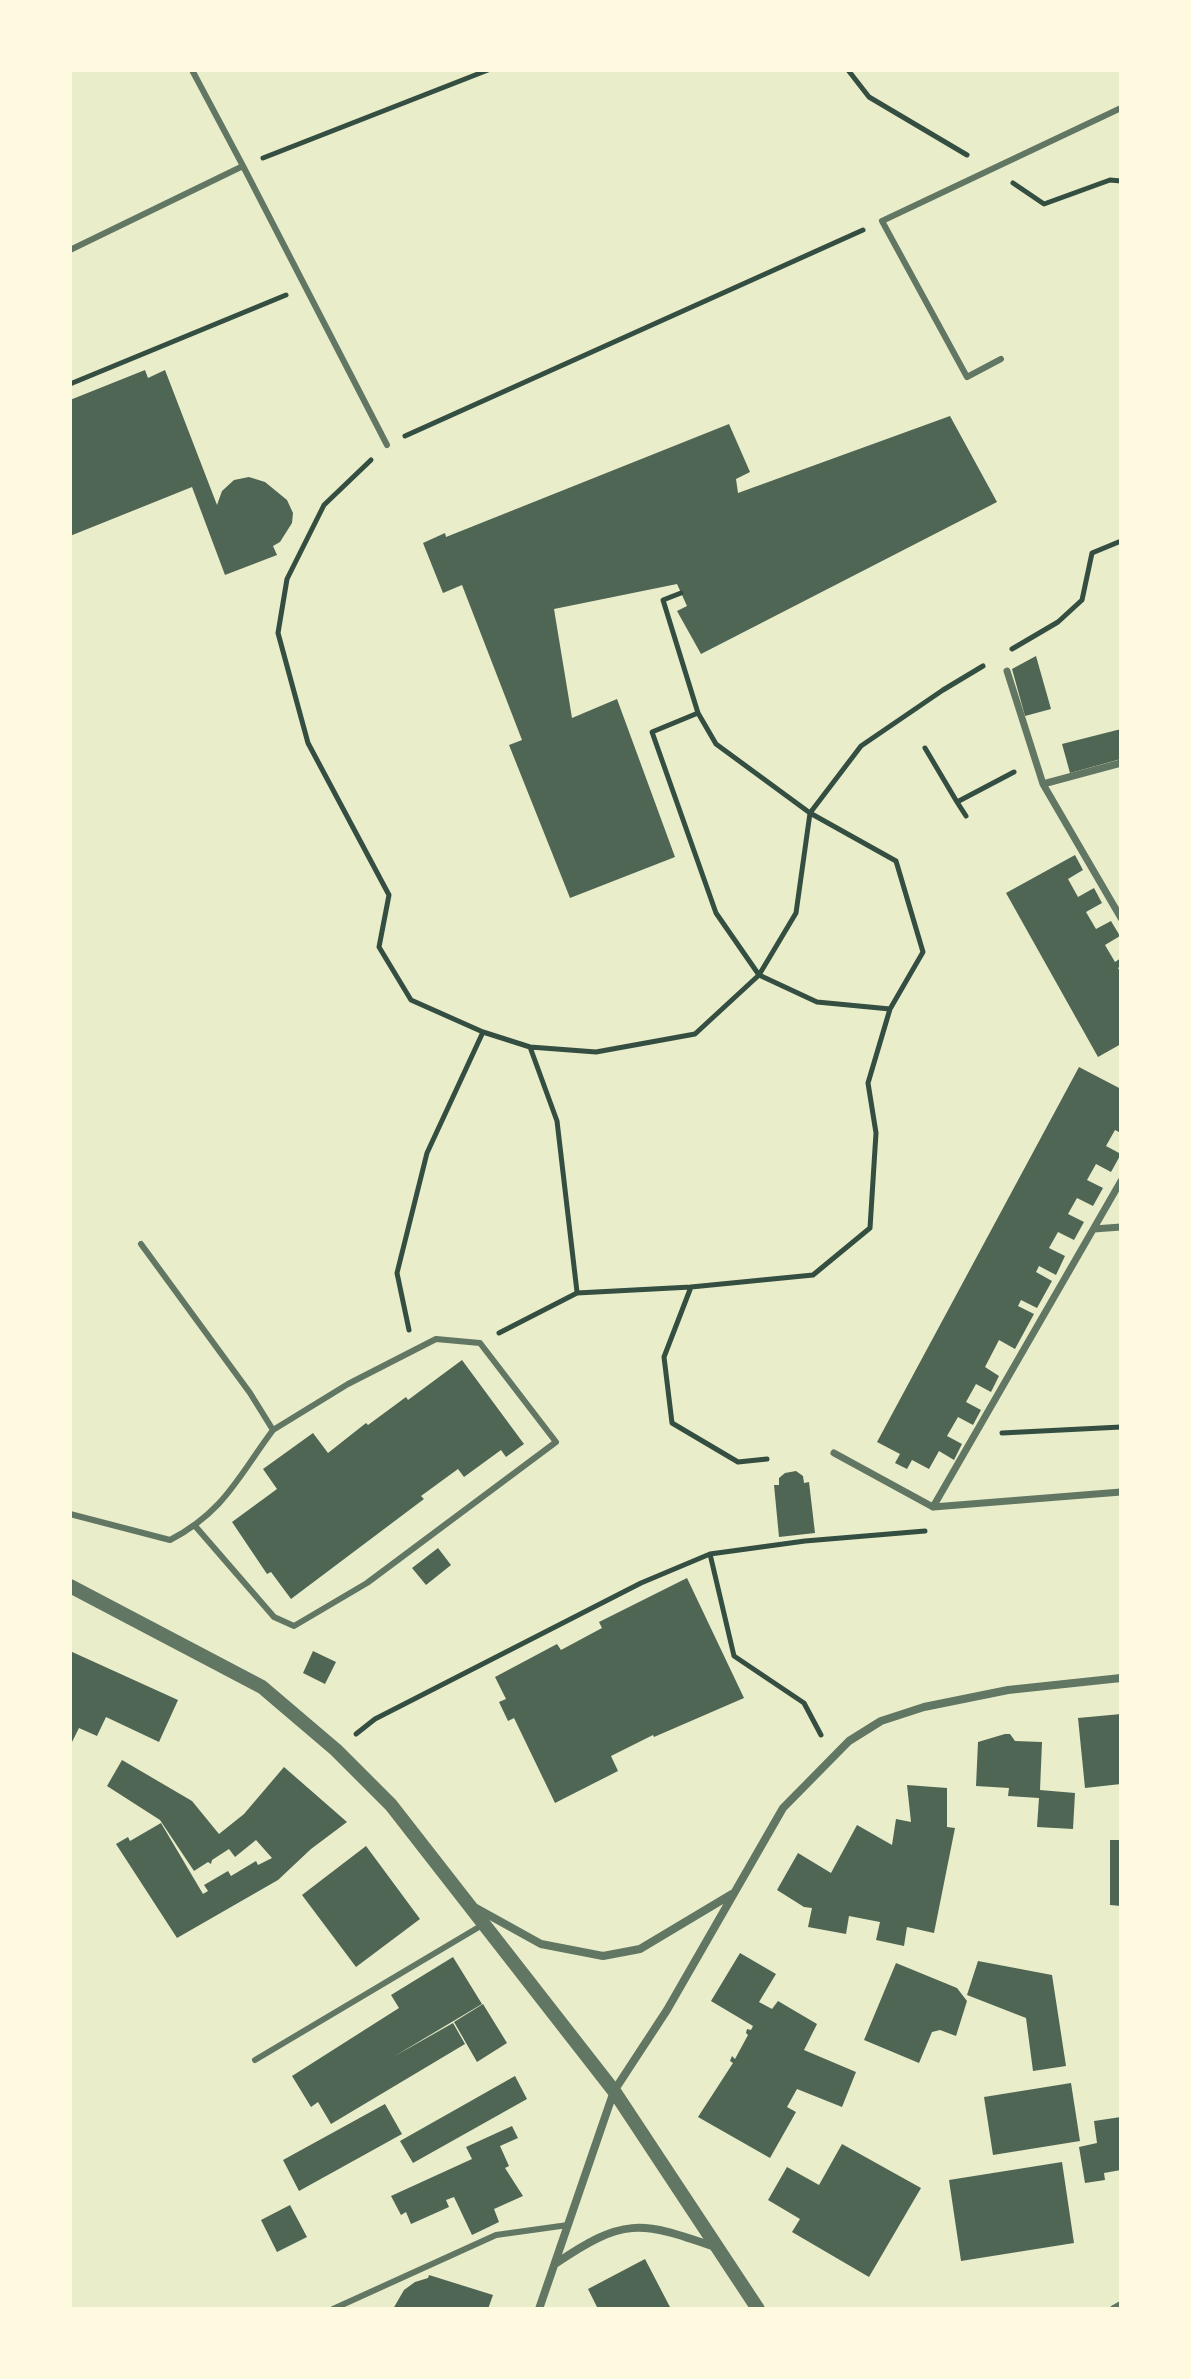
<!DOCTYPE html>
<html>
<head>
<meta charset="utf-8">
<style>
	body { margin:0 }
	#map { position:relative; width:1191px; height:2379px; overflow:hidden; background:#e9edc9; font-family:Quicksand,sans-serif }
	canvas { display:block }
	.frame { position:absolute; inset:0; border:72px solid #fefae0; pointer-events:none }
</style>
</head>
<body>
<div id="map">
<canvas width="1191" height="2379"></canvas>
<div class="frame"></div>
</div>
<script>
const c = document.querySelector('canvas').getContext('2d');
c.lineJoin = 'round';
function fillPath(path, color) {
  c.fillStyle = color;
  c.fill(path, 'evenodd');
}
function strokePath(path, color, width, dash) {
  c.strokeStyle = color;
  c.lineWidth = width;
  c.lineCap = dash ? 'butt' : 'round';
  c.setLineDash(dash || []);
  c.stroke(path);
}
fillPath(new Path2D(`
	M 145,370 L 148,378 L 165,370 L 217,505 L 222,491 L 234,480 L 249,477 L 265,482 L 287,500 L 293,513 L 292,523 L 280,542 L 273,546 L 277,555 L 225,575 L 192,487 L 70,536 L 70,400 Z
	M 950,416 L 997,502 L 701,654 L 677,611 L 687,606 L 677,584 L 554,609 L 572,718 L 617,699 L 675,857 L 570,898 L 509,745 L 522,740 L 462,585 L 443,593 L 423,543 L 445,533 L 446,537 L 729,424 L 750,472 L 736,479 L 738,493 Z
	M 1036,656 L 1051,709 L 1025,716 L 1012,669 Z
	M 1121,729 L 1121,759 L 1070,773 L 1062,744 Z
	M 1075,855 L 1083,870 L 1068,879 L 1078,897 L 1094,888 L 1102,903 L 1086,912 L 1096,929 L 1111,921 L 1120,936 L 1105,945 L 1115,962 L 1121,958 L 1121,966 L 1118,968 L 1121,973 L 1121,1044 L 1098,1057 L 1006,893 Z
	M 1079,1067 L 1121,1089 L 1121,1133 L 1115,1130 L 1106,1146 L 1121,1154 L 1111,1172 L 1096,1164 L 1087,1180 L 1103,1188 L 1093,1206 L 1077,1198 L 1068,1214 L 1084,1222 L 1074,1240 L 1058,1232 L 1049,1248 L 1065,1256 L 1056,1275 L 1039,1266 L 1036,1272 L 1052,1281 L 1037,1308 L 1021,1300 L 1018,1306 L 1034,1314 L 1015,1349 L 999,1340 L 985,1367 L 999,1376 L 991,1392 L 976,1384 L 966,1402 L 981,1410 L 973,1425 L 958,1417 L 947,1436 L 962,1444 L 954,1460 L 939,1451 L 929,1469 L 912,1460 L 907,1469 L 895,1463 L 900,1454 L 877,1442 Z
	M 462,1360 L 524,1444 L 506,1457 L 501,1450 L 464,1477 L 458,1469 L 421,1496 L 424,1499 L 291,1599 L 271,1572 L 267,1574 L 232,1522 L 277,1489 L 263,1469 L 313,1433 L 328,1453 L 366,1423 L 368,1425 L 406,1397 L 408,1400 Z
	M 796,1471 L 803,1476 L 804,1483 L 809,1482 L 815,1533 L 779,1537 L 774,1485 L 779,1485 L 779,1478 L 785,1473 Z
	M 438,1548 L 451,1565 L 426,1585 L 412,1568 Z
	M 687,1578 L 744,1698 L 654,1737 L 653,1735 L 611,1756 L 618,1771 L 555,1803 L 514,1718 L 508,1721 L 499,1702 L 506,1699 L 495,1677 L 557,1644 L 561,1650 L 602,1628 L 599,1622 Z
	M 70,1651 L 178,1700 L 159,1742 L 106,1717 L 97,1736 L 79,1728 L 70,1746 Z
	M 313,1651 L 336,1662 L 325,1684 L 303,1673 Z
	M 1121,1714 L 1121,1784 L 1085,1788 L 1078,1718 Z
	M 1005,1734 L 1010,1734 L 1015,1741 L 1042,1742 L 1040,1790 L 1075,1793 L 1073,1829 L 1037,1827 L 1039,1798 L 1008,1796 L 1009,1788 L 976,1786 L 978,1742 Z
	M 122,1760 L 192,1801 L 219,1834 L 244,1814 L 284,1767 L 347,1822 L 311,1849 L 278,1880 L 177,1938 L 116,1844 L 128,1837 L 130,1841 L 161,1823 L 203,1894 L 208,1891 L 204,1885 L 228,1871 L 231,1876 L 256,1861 L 258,1865 L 272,1858 L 256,1840 L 235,1857 L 229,1849 L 212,1860 L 211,1864 L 208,1862 L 194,1871 L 160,1820 L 107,1786 Z
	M 907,1785 L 947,1788 L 947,1827 L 955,1828 L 934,1933 L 907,1927 L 904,1946 L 876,1940 L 880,1922 L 849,1916 L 846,1934 L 808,1927 L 812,1908 L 804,1907 L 777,1890 L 798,1853 L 831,1873 L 857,1825 L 892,1845 L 896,1819 L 911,1822 Z
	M 1110,1840 L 1121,1840 L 1121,1906 L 1110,1905 Z
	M 366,1846 L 420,1919 L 356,1967 L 302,1895 Z
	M 740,1953 L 776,1974 L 759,2002 L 772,2009 L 778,2001 L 817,2024 L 804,2050 L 856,2072 L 842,2107 L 797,2089 L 787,2107 L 796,2112 L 770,2158 L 698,2117 L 733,2063 L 730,2061 L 732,2056 L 735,2059 L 748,2035 L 746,2033 L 747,2029 L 751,2030 L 753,2026 L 711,2001 Z
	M 453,1957 L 482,2004 L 393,2057 L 453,2023 L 465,2044 L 331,2124 L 318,2102 L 311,2107 L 292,2076 L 399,2008 L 391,1995 Z
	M 978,1961 L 1052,1975 L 1066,2066 L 1033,2071 L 1026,2018 L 967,1995 Z
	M 896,1963 L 957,1988 L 967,2001 L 956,2036 L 940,2030 L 932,2032 L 919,2063 L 864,2040 Z
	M 483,2004 L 507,2043 L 477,2062 L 454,2022 Z
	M 515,2076 L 527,2099 L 413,2163 L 400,2141 Z
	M 1071,2083 L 1080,2141 L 993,2155 L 984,2097 Z
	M 385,2104 L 402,2134 L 299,2191 L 283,2160 Z
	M 1121,2117 L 1121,2170 L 1104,2173 L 1105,2180 L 1085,2183 L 1079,2147 L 1097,2143 L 1094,2121 Z
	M 512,2126 L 518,2138 L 500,2146 L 509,2166 L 505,2168 L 523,2196 L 494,2209 L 499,2222 L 472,2235 L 454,2197 L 446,2200 L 449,2207 L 411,2224 L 406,2212 L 401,2215 L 391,2196 L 472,2159 L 466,2147 Z
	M 842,2144 L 921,2188 L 869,2277 L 792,2232 L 800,2219 L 768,2200 L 787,2167 L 819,2185 Z
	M 1062,2162 L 1074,2243 L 961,2261 L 949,2180 Z
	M 290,2205 L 307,2237 L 277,2252 L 261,2220 Z
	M 645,2259 L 671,2309 L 598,2309 L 588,2289 Z
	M 429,2275 L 493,2295 L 488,2309 L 393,2309 L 404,2290 L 415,2282 L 428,2278 Z`), '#4f6655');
strokePath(new Path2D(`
	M 848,70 L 869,97 L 967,155
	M 263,158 L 488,70
	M 1013,183 L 1044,204 L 1110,180 L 1121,181
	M 70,384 L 286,295
	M 405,436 L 863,230
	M 371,460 L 324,505 L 287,579 L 278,633 L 308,743 L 389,895 L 379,947 L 411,1000 L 483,1032 L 530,1047 L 596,1052 L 695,1034 L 759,975 L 796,913 L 810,813 L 861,746 L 943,690 L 983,666
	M 1012,649 L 1058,622 L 1082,600 L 1092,553 L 1121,541
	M 698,713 L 652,732 L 716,913 L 759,975 L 817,1002 L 890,1009
	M 925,748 L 957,802 L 1014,772
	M 957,802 L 966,816
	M 530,1047 L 557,1121 L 577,1292
	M 691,1287 L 664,1357 L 672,1423 L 738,1462 L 767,1459
	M 409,1330 L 397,1273 L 427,1153 L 483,1032
	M 499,1333 L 577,1293 L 691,1287 L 813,1275 L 870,1228 L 876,1133 L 868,1083 L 890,1009 L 923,952 L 896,861 L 810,813 L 716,744 L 698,713 L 663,600 L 681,593
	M 1002,1433 L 1121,1427
	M 710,1554 L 734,1656 L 804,1703 L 821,1735
	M 356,1734 L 375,1719 L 641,1583 L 710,1554 L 805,1541 L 925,1531`), '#344e41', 5);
strokePath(new Path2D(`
	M 243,166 L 387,445
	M 70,250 L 243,166 L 192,70
	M 1001,359 L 967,377 L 882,221 L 1121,108
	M 70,1514 L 170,1540 C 224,1512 238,1477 273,1430 L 250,1393 L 141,1244
	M 196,1527 L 274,1617 L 294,1626 L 367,1583 L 556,1442 L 480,1343 L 436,1339 L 348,1384 L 273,1430
	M 255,2060 L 484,1924
	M 333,2309 L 496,2235 L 568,2225`), '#617663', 6);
strokePath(new Path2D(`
	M 1007,671 L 1043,784 L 1121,918
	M 1043,784 L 1121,763
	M 1094,1229 L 1121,1227
	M 834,1453 L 933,1507
	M 933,1507 L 1121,1181
	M 933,1507 L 1121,1492`), '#617663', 7);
strokePath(new Path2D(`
	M 476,1908 L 541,1944 L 603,1956 L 640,1949 L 732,1894
	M 555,2264 C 623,2218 639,2220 715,2247
	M 539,2309 L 614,2091 L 667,2010 L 783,1808 L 849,1741 L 881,1721 L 924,1707 L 1008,1690 L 1121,1678
	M 1114,2309 L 1121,2305`), '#617663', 8);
strokePath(new Path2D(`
	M 70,1586 L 262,1687 L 336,1750 L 391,1805 L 614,2091 L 758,2309`), '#617663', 14);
</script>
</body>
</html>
